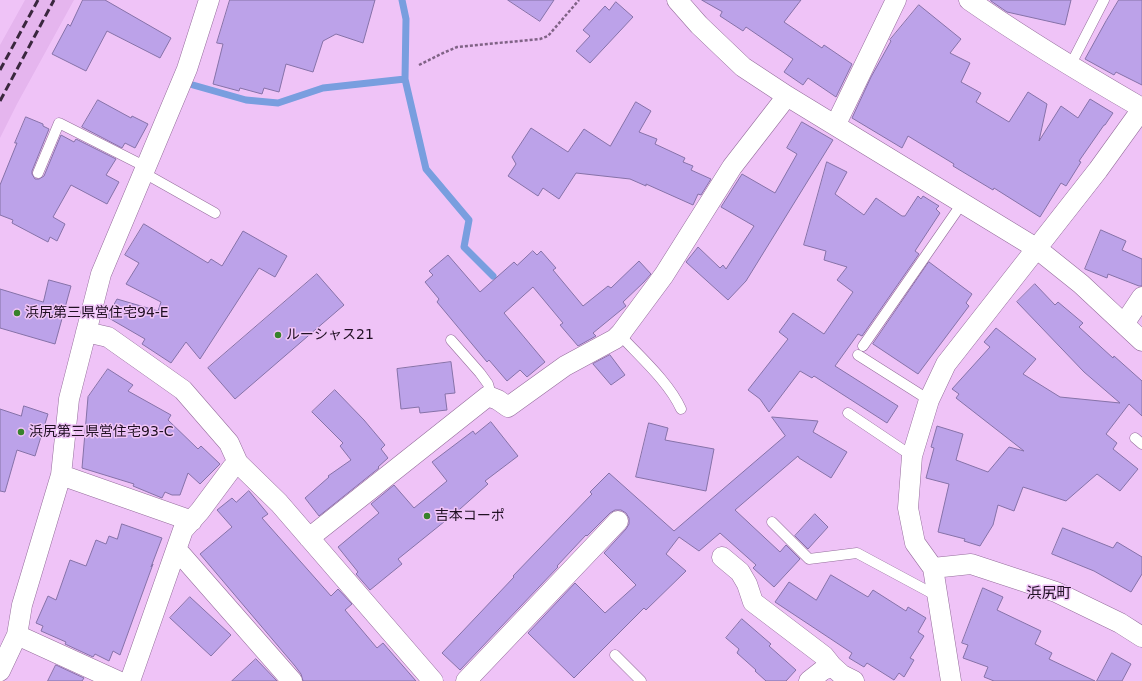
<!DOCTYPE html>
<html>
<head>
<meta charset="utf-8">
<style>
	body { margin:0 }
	canvas { display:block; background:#efc3f7 }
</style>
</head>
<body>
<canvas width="1142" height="681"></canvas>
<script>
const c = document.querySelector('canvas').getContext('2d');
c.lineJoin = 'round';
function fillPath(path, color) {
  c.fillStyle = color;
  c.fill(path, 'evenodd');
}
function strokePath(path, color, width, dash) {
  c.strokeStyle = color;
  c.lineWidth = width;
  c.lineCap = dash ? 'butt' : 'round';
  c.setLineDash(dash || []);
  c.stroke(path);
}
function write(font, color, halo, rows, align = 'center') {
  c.font = font + ' "DejaVu Sans","Noto Sans JP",sans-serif';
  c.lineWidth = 3;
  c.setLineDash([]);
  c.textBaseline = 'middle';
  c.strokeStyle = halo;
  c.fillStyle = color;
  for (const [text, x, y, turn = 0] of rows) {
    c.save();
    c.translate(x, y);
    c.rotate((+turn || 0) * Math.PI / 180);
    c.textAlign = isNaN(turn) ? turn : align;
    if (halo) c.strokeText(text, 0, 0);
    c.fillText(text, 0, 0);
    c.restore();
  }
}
fillPath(new Path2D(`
	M 25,0 L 74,0 L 17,104 L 0,138 L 0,45 Z`), '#e5b5ee');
strokePath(new Path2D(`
	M 402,0 L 406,19 L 405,79 L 426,169 L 469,220 L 464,247 L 493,276
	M 193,85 L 246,100 L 278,103 L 323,88 L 405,79`), '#799edf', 7);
const building = new Path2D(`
	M 83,0 L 105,0 L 171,38 L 160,58 L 107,31 L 86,71 L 52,54 L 68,24 L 70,26 Z
	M 230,0 L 375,0 L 363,43 L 336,34 L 323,41 L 313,72 L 286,64 L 279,92 L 264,88 L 262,94 L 240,88 L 239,91 L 213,84 L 223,44 L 217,43 Z
	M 508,0 L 554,0 L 540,21 Z
	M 702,0 L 801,0 L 784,22 L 822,48 L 824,45 L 852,64 L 836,97 L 808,78 L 803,85 L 784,72 L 793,59 L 746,27 L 743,31 L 720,16 L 722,12 Z
	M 991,0 L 1071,0 L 1065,25 L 1007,12 L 991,1 Z
	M 1119,0 L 1142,0 L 1142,85 L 1116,72 L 1114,75 L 1085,59 L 1106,21 Z
	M 616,2 L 633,17 L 590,63 L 576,51 L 590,36 L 583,30 L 605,6 L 609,10 Z
	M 919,5 L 961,39 L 950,53 L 970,63 L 961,82 L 981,93 L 976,102 L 1009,122 L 1028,92 L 1047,104 L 1039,141 L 1061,106 L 1078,118 L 1090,99 L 1113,113 L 1105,125 L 1104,125 L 1079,161 L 1081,162 L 1066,186 L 1061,183 L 1040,217 L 994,188 L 993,190 L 953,166 L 954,164 L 908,136 L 902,148 L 852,118 L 871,77 L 891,41 L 890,40 Z
	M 98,100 L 131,118 L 132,116 L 148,124 L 135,148 L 125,143 L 122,148 L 82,127 Z
	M 636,102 L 651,111 L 639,132 L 657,139 L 655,144 L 685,158 L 683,162 L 693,166 L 691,170 L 711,179 L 701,195 L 698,194 L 693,205 L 646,184 L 646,186 L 630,179 L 576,173 L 559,199 L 543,188 L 538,196 L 508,176 L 516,164 L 512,157 L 531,128 L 568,152 L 584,129 L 610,146 Z
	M 26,117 L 43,124 L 43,126 L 49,129 L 32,171 L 32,174 L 35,179 L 39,179 L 44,176 L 61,135 L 74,142 L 76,139 L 116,159 L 106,175 L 119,182 L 107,204 L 71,185 L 53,217 L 65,224 L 57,241 L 50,237 L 48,242 L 12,223 L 13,220 L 0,215 L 0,185 L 17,143 L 15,143 Z
	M 802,122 L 833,140 L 746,281 L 728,300 L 686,262 L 698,247 L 720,268 L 723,265 L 726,269 L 754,226 L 721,207 L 742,174 L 775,193 L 797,154 L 787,148 Z
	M 827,162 L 847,172 L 835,194 L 864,215 L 876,198 L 902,216 L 905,216 L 918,196 L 921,199 L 923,196 L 939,206 L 936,209 L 940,213 L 915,251 L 919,254 L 862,336 L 858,334 L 835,366 L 898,406 L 887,423 L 814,376 L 812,378 L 800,371 L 769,412 L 760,399 L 748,390 L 788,339 L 779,332 L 793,313 L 824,334 L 853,292 L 837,280 L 847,267 L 824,260 L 826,251 L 804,245 Z
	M 144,224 L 208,263 L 211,259 L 222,266 L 243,231 L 287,256 L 275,277 L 259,268 L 200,359 L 186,342 L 171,363 L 142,344 L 145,339 L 107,317 L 117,299 L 158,311 L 161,302 L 126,284 L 139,263 L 125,255 Z
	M 1101,230 L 1126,241 L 1122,250 L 1142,259 L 1142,286 L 1139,286 L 1108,274 L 1107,278 L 1085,269 Z
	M 533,251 L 537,255 L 541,251 L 556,268 L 553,270 L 583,306 L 608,286 L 611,288 L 639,261 L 651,274 L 644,282 L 623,302 L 626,306 L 593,333 L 596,336 L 578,346 L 560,325 L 563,323 L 533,287 L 504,313 L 545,362 L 527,377 L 520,370 L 507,381 L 489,360 L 487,362 L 437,302 L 439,299 L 425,282 L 433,275 L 429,271 L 448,255 L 480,292 L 514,262 L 517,265 Z
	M 929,262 L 972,294 L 966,303 L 969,306 L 918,374 L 873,344 Z
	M 317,274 L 344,305 L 235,399 L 208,368 Z
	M 49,280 L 71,286 L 55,344 L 0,328 L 0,289 L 43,302 Z
	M 1035,284 L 1055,305 L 1058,302 L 1083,323 L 1079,327 L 1113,358 L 1114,356 L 1142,381 L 1142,416 L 1129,404 L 1106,434 L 1117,443 L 1113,449 L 1138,469 L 1120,491 L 1097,474 L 1066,501 L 1023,487 L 1014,511 L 998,505 L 993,525 L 980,546 L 964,541 L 965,539 L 938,532 L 949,484 L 926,478 L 934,448 L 931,447 L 937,426 L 963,434 L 956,460 L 988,472 L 1009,447 L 1024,451 L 956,398 L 959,394 L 952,389 L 990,347 L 984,342 L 996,328 L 1036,359 L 1023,374 L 1060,397 L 1120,403 L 1084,372 L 1017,302 Z
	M 610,355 L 625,375 L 611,385 L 593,364 Z
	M 451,362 L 455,393 L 445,394 L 447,410 L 420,413 L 419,407 L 401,409 L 397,369 Z
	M 108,369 L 133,385 L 128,391 L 171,415 L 168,420 L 198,449 L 201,446 L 220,464 L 200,484 L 188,473 L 180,495 L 172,495 L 165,492 L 162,498 L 133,486 L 134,484 L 82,468 L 88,397 Z
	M 335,390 L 364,420 L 385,445 L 381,449 L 388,458 L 378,467 L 379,468 L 319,516 L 305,498 L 329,477 L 328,476 L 351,460 L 340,446 L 343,443 L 312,412 Z
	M 24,406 L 48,414 L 35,456 L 17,450 L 5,492 L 0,491 L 0,409 L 21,416 Z
	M 772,417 L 818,421 L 813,432 L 847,452 L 831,478 L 799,458 L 798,456 L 735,510 L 780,552 L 786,545 L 800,559 L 774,587 L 753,568 L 756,565 L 720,533 L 699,551 L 679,537 L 666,554 L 686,571 L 646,610 L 644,608 L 574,678 L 528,633 L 575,583 L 605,613 L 636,585 L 604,553 L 626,529 L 629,524 L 629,518 L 626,513 L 621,510 L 615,510 L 610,513 L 587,536 L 586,535 L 557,566 L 558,567 L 460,670 L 442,653 L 514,577 L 513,576 L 592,494 L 590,492 L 609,473 L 674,531 L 785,436 Z
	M 491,422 L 518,456 L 485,481 L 488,484 L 460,509 L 398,559 L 402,564 L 370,590 L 356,574 L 358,572 L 338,547 L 379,513 L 371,504 L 394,485 L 414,508 L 447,481 L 432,462 L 473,431 L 475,434 Z
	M 649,423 L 668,428 L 665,440 L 714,449 L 706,491 L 636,477 Z
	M 249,491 L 268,514 L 262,518 L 331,596 L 338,589 L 352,604 L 345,610 L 377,648 L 383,643 L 416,681 L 303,681 L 301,674 L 295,666 L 200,554 L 232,527 L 217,510 L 232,498 L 236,502 Z
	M 815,514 L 828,527 L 808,549 L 795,536 Z
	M 122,524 L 162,538 L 151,567 L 153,564 L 120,655 L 113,651 L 109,661 L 95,654 L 93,657 L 65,644 L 66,642 L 41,631 L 43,626 L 36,623 L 48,596 L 56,600 L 70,560 L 86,566 L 96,540 L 106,544 L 109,536 L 117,539 Z
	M 1063,528 L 1113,548 L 1117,542 L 1142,557 L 1142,574 L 1131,592 L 1094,571 L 1052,554 Z
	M 831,575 L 868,597 L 873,590 L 906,611 L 908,607 L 926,618 L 918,632 L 924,636 L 910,658 L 914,660 L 904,677 L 899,673 L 894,680 L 867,663 L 864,667 L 849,658 L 852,653 L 775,602 L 789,582 L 816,600 Z
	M 983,588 L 1003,597 L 997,610 L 1041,631 L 1035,644 L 1052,653 L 1049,659 L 1095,681 L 994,681 L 984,677 L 988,667 L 963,658 L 968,645 L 962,643 Z
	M 190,597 L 231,635 L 211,656 L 170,618 Z
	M 742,619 L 771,644 L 769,646 L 796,670 L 786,681 L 766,681 L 755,671 L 756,670 L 737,653 L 739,649 L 726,638 Z
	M 1112,653 L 1131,664 L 1122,681 L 1097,681 Z
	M 256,659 L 277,681 L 232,681 Z
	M 56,665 L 84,678 L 82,681 L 48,681 Z`);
fillPath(building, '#bca2e9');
strokePath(building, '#8672a8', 1);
const lane = new Path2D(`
	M 1070,66 L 1104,0
	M 38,173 L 59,123 L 146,167
	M 144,173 L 215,213
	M 619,334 C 639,356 669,382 681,409
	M 451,340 L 480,373 L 488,384 L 492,398
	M 863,346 L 963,202
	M 858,355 L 929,400
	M 848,413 L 912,456
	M 1135,438 L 1142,444
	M 772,522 L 809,559 L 857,553 L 937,596
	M 615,655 L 641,681`);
const street = new Path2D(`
	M 677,0 L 699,25 L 743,67 L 787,96 L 1036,248 L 1081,284 L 1142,341
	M 969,0 C 1025,39 1083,74 1142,108
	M 836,124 L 896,0
	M 1124,324 L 1142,297
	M 86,332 L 108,337 L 183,390 L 229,443 L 238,463 L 279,503 L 433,681
	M 61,475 L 192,521
	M 309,538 L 488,396 L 498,400 L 508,407 L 565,366 L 615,339 L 621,333 L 664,275 L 732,167 L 787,96
	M 177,550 L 292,681
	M 722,557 L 740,572 L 747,584 L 753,602 L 824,656 L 832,666
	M 933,568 L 971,564 L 1056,592 L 1120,623 L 1142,637
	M 17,635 L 118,681
	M 0,671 L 17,635 L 22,605 L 61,475 L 69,399 L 101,274 L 187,69 L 209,0
	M 130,681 L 183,530 L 200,511 L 232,468 L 238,463
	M 466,681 L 618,521
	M 809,681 L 823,670 L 832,666 L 842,675 L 854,681
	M 951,681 L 933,568 L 915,543 L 908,508 L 912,456 L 929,400 L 946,364 L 1098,170 L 1142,109`);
strokePath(lane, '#956d9c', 11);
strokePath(street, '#956d9c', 21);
strokePath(new Path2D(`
	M 419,65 L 443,53 L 457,47 L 540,39 L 548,36 L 579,0`), '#806386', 2.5, [3, 2]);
strokePath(lane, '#fff', 10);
strokePath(street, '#fff', 20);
strokePath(new Path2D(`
	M 0,70 L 38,0
	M 0,101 L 54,0`), '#3a273e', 3, [8, 4]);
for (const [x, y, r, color] of [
	[17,313,4,"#37822b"],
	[278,335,4,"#37822b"],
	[21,432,4,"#37822b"],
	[427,516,4,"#37822b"]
]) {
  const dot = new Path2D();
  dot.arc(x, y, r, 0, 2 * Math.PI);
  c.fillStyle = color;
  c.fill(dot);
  strokePath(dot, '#efc3f7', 1.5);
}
write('14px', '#201023', '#efc3f7', [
	["浜尻第三県営住宅94-E",25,313],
	["ルーシャス21",286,335],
	["浜尻第三県営住宅93-C",29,432],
	["吉本コーポ",435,516]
], 'left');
write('15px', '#201023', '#efc3f7', [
	["浜尻町",1049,594]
]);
</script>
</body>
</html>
